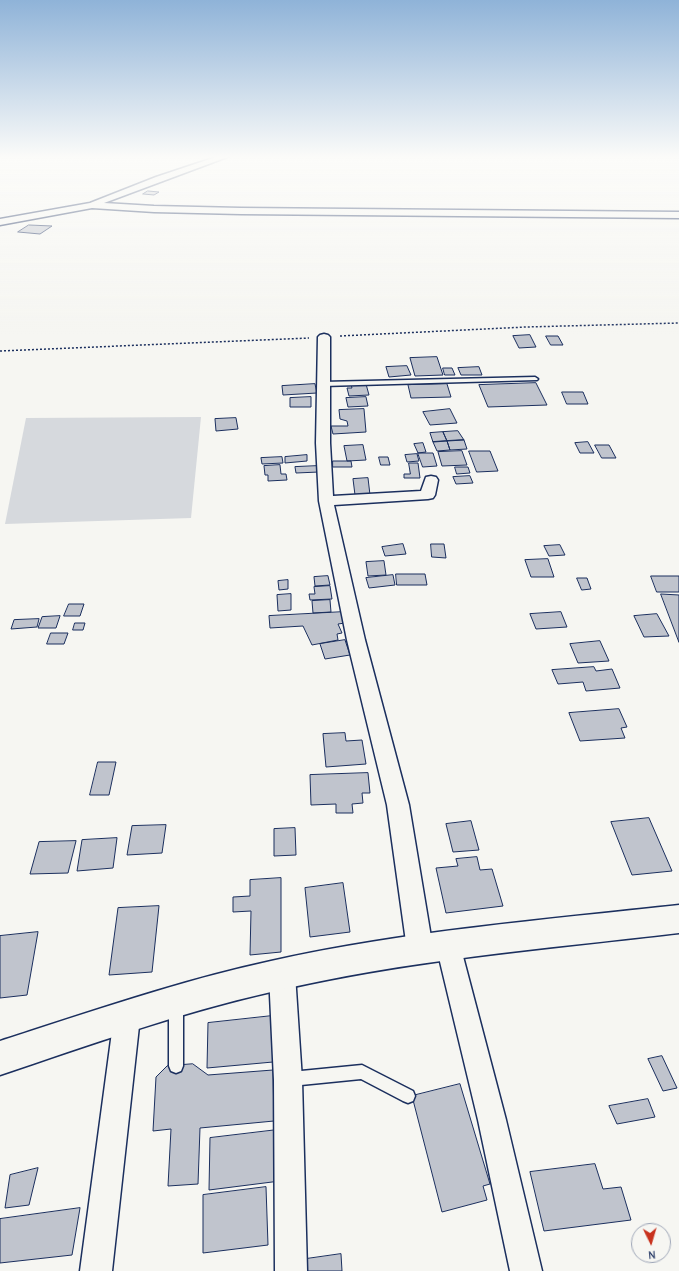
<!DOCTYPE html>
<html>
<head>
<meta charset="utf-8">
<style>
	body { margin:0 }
	#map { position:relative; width:679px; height:1271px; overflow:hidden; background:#f6f6f2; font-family:"Comic Neue",sans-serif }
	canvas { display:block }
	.north { position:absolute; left:631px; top:1223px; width:40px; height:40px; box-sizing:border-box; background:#f6f6f2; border:1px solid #9ea6b7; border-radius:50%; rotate:175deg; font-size:11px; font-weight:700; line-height:16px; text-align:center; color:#1b2f5e }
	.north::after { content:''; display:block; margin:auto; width:14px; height:18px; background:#c8321e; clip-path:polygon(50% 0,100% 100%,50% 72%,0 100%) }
</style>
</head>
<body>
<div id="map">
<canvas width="679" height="1271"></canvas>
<div class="north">N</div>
</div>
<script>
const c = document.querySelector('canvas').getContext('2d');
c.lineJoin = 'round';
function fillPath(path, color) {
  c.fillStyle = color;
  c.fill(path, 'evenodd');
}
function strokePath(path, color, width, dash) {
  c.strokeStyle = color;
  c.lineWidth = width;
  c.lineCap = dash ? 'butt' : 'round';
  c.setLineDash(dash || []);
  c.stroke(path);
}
fillPath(new Path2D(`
	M 201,417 L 191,518 L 5,524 L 26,418 Z`), '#d6d9dd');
const building = new Path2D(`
	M 148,191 L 159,192 L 154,195 L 143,194 Z
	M 29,225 L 52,226 L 40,234 L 18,232 Z
	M 530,335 L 536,347 L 519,348 L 513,336 Z
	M 546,336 L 558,336 L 563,345 L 551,345 Z
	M 437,357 L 443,375 L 415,376 L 410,358 Z
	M 407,366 L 411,375 L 389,377 L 386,367 Z
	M 479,367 L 482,375 L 461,375 L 458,368 Z
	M 443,368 L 452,368 L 455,375 L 445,375 Z
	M 536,383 L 547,405 L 488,407 L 479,385 Z
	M 315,384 L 317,393 L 283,395 L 282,386 Z
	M 366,384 L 369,395 L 349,396 L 347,388 L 352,388 L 351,385 Z
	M 447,384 L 451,397 L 411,398 L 408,385 Z
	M 562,392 L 583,392 L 588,404 L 567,404 Z
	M 311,397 L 311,407 L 290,407 L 290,398 Z
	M 366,397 L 368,406 L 348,407 L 346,398 Z
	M 364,409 L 366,432 L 333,434 L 331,426 L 348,426 L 347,421 L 340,419 L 339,410 Z
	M 450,409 L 457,423 L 430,425 L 423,412 Z
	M 236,418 L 238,429 L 216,431 L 215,419 Z
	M 458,431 L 464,440 L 447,441 L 443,432 Z
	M 443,432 L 447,441 L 433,442 L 430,433 Z
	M 464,440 L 467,449 L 450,450 L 447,441 Z
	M 447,441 L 450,450 L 437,451 L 433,442 Z
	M 588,442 L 594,453 L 580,453 L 575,443 Z
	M 423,443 L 426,452 L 418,453 L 414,444 Z
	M 363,445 L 366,460 L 347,461 L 344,446 Z
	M 595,445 L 609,445 L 616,458 L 602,458 Z
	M 462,451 L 467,465 L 442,466 L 438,452 Z
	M 469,451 L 490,451 L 498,471 L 477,472 Z
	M 418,453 L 433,453 L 437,466 L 423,467 Z
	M 417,454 L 419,461 L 407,462 L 405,455 Z
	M 307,455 L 307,461 L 285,463 L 285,457 Z
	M 282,457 L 283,463 L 262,464 L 261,458 Z
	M 379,457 L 388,457 L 390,465 L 381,465 Z
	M 333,461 L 351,461 L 352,467 L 333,467 Z
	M 409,463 L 418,463 L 420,478 L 404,478 L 404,474 L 410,474 Z
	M 280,465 L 281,474 L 286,474 L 287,480 L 268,481 L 268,475 L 265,475 L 264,466 Z
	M 318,466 L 319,472 L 296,473 L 295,467 Z
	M 455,467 L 468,467 L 470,473 L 457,474 Z
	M 470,476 L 473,483 L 456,484 L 453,477 Z
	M 368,478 L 370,495 L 355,495 L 353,479 Z
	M 403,544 L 406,554 L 385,556 L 382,547 Z
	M 431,544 L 444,544 L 446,558 L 432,557 Z
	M 560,545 L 565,555 L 549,556 L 544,546 Z
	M 548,559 L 554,577 L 531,577 L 525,560 Z
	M 384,561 L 386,575 L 368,576 L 366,562 Z
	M 396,574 L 425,574 L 427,585 L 397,585 Z
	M 393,575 L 395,585 L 369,588 L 366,578 Z
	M 328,576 L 330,585 L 315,586 L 314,577 Z
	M 651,576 L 679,576 L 679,592 L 657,592 Z
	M 577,578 L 587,578 L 591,589 L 582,590 Z
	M 288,580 L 288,589 L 279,590 L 278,581 Z
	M 330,586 L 332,599 L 310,600 L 309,594 L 315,594 L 314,587 Z
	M 291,594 L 291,610 L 278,611 L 277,595 Z
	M 661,594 L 679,595 L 679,642 Z
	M 330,600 L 331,612 L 313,613 L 312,601 Z
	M 69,604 L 84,604 L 80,616 L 64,616 Z
	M 344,612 L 345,623 L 338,624 L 342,633 L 337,634 L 338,640 L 312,645 L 303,626 L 270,628 L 269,616 Z
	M 561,612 L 567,627 L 536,629 L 530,614 Z
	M 657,614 L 669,636 L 644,637 L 634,616 Z
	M 60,616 L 56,628 L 38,628 L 42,617 Z
	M 39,619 L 37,627 L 11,629 L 14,620 Z
	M 75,623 L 85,623 L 83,630 L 73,630 Z
	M 51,633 L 68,633 L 64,644 L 47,644 Z
	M 345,640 L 350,655 L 325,659 L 320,644 Z
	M 600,641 L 609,661 L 578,663 L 570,644 Z
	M 594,667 L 596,671 L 612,669 L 620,688 L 586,691 L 583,682 L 558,684 L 552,670 Z
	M 619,709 L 627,727 L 621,728 L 625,738 L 580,741 L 569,713 Z
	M 345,733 L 346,741 L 362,740 L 366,764 L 326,767 L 323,734 Z
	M 98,762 L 116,762 L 109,795 L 90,795 Z
	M 368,773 L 370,793 L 362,793 L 363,803 L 352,804 L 353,813 L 336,813 L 336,804 L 311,805 L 310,775 Z
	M 649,818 L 672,871 L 632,875 L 611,822 Z
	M 471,821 L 479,850 L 453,852 L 446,824 Z
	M 166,825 L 162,853 L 127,855 L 132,826 Z
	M 295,828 L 296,855 L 274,856 L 274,829 Z
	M 117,838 L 113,868 L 77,871 L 82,840 Z
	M 76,841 L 68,873 L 30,874 L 39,842 Z
	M 477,857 L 480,870 L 492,869 L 503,906 L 446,913 L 436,868 L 458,866 L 456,859 Z
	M 281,878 L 281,952 L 250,955 L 251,911 L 233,912 L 233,897 L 250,896 L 250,880 Z
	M 343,883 L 350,932 L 310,937 L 305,888 Z
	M 159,906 L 152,972 L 109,975 L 118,908 Z
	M 38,932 L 27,995 L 0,998 L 0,936 Z
	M 272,1016 L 273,1062 L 207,1068 L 208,1023 Z
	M 662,1056 L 677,1088 L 663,1091 L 648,1059 Z
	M 193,1064 L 208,1075 L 273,1070 L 274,1121 L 200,1128 L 198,1184 L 168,1186 L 171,1129 L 153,1131 L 156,1077 L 167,1066 Z
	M 460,1084 L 490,1184 L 483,1186 L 487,1200 L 442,1212 L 412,1096 Z
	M 648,1099 L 655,1117 L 617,1124 L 609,1106 Z
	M 277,1130 L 280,1181 L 209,1190 L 210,1138 Z
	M 595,1164 L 603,1189 L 621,1187 L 631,1220 L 544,1231 L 530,1172 Z
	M 38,1168 L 29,1205 L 5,1208 L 10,1175 Z
	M 266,1187 L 268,1245 L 203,1253 L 203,1195 Z
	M 80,1208 L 72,1255 L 0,1263 L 0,1219 Z
	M 341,1254 L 342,1271 L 307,1271 L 306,1259 Z`);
fillPath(building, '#c0c4cd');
strokePath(building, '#1b2f5e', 1);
const lane = new Path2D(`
	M 535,377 L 538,379 L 537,380 L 323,386 L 320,384 L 323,382 Z
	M 176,998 L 181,1000 L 183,1005 L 183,1066 L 181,1071 L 176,1073 L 171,1071 L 169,1066 L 169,1005 L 171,1000 Z
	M 362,1065 L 413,1091 L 415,1096 L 413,1101 L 408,1103 L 403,1101 L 361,1079 L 291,1086 L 286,1084 L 284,1079 L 286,1074 L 291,1072 Z`);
const street = new Path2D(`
	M 219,156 L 230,156 L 104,203 L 154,206 L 241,208 L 679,212 L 679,218 L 241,214 L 154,212 L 92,208 L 0,225 L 0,219 L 90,203 L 156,177 Z
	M 324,334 L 328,335 L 330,337 L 330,443 L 333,496 L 421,491 L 426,477 L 431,476 L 436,477 L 438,480 L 435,495 L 433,498 L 428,499 L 334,505 L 365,640 L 409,805 L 433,949 L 429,958 L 420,961 L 411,958 L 407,949 L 387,805 L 347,640 L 319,501 L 316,443 L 318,337 L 320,335 Z
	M 448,933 L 457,937 L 460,945 L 506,1120 L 542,1271 L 510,1271 L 478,1120 L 436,945 L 439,937 Z
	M 282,961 L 291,965 L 295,974 L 302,1080 L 307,1271 L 275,1271 L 274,1080 L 269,974 L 273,965 Z
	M 127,1004 L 136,1008 L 140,1017 L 112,1271 L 80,1271 L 114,1017 L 118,1008 Z`);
const secondary = new Path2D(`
	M 679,905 L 679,933 C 543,949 405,960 271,992 C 179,1013 89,1045 0,1075 L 0,1041 C 90,1012 179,981 271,961 C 405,931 543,920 679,905 Z`);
strokePath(lane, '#1b2f5e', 3);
strokePath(street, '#1b2f5e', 3);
strokePath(secondary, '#1b2f5e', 3);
strokePath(new Path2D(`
	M 340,336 L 526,327 L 679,323
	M 0,351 L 309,338`), '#1b2f5e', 1.5, [2, 2]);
fillPath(lane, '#f6f6f2');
fillPath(street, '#f6f6f2');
fillPath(secondary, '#f6f6f2');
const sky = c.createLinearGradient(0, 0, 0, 334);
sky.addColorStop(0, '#8fb3d8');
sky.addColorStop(0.47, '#fbfbf9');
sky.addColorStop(1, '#fbfbf900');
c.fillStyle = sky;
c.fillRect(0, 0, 679, 334);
</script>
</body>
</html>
